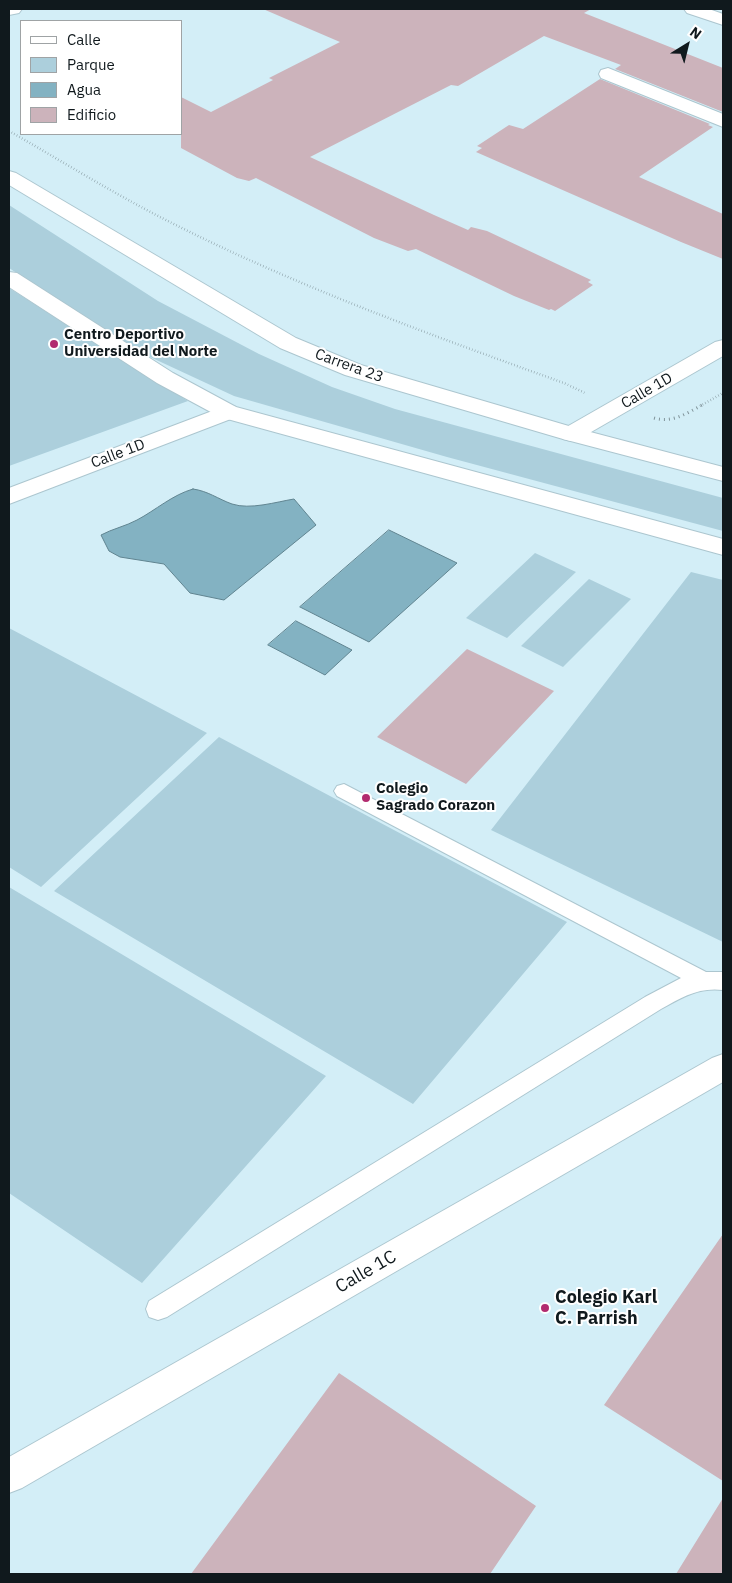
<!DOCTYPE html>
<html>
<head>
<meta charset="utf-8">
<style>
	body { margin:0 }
	#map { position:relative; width:732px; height:1583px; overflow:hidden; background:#d3eef7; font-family:"IBM Plex Sans",sans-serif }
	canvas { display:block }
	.frame { position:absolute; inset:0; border:10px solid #10191d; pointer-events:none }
	.legend { position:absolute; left:20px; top:20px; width:162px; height:115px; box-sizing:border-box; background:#fff; border:1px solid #9fa3a5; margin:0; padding:6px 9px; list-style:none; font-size:15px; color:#10191d }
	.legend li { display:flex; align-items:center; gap:10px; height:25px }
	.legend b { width:25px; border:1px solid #9fa3a5 }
	.north { position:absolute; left:662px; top:20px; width:50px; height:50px; -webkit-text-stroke:4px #fff; paint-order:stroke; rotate:36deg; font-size:14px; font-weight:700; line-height:20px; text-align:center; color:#10191d }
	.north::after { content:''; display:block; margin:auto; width:18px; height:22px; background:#10191d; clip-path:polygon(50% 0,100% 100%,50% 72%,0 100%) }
</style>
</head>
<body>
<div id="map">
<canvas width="732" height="1583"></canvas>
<div class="frame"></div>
<ul class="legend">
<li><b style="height:6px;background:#fff"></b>Calle</li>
<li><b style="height:14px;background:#accfdc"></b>Parque</li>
<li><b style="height:14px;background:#83b2c2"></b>Agua</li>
<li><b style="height:14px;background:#ccb3bb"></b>Edificio</li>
</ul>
<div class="north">N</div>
</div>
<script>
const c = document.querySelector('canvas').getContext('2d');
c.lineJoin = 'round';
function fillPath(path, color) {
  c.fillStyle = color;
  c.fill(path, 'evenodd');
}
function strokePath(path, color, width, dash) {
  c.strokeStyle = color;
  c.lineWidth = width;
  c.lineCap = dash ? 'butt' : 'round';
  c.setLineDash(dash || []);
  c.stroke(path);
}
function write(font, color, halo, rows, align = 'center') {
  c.font = font + ' "IBM Plex Sans",sans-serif';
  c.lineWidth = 4;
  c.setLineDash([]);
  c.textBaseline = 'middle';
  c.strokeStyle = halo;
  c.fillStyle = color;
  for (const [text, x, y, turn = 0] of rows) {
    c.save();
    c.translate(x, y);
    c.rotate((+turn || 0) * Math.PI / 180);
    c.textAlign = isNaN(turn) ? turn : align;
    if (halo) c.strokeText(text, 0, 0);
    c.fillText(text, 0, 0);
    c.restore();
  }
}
fillPath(new Path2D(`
	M 9,205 L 158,301 L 259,354 L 332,387 L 395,409 L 723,498 L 723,531 L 447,457 L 234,396 L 135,350 L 9,268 Z
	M 9,288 L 188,401 L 9,466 Z
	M 535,553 L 576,572 L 507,638 L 466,618 Z
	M 691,572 L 723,580 L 723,942 L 491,830 Z
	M 589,579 L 631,599 L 563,667 L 521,646 Z
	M 9,628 L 207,733 L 41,887 L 9,867 Z
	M 219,737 L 567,922 L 413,1104 L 54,891 Z
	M 9,887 L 326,1076 L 142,1283 L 9,1193 Z`), '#accfdc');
const water = new Path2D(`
	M 193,489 C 208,491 218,499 232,504 C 250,510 276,502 294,499 L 316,525 L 224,600 L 190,593 L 164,564 L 120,557 L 109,551 L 101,535 C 112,529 126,526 137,520 C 156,510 172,495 193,489 Z
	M 389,530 L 457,563 L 369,642 L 300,607 Z
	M 296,621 L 352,650 L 325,675 L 268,645 Z`);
fillPath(water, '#83b2c2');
strokePath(water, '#608490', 1);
fillPath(new Path2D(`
	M 263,9 L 591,9 L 584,13 L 723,68 L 723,112 L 615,69 L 621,65 L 544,36 L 458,86 L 451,85 L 310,157 L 434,215 L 468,230 L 471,227 L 487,231 L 591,280 L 588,282 L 593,285 L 555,311 L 551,309 L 549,310 L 514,296 L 416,249 L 408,251 L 374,238 L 256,178 L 249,181 L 237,178 L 181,148 L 181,97 L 211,112 L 273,80 L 269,78 L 340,42 Z
	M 600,79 L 710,124 L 708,125 L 713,127 L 639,177 L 723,214 L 723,259 L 681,242 L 476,152 L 482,148 L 477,146 L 509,125 L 523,129 Z
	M 467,649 L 554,691 L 466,784 L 377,737 Z
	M 723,1234 L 723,1481 L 604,1405 Z
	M 339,1373 L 536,1506 L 490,1574 L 191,1574 Z
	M 723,1498 L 723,1574 L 676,1574 Z`), '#ccb3bb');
const lane = new Path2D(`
	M 344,784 L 706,972 L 723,972 L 723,990 C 699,987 682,997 661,1009 L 167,1317 L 158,1320 L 149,1317 L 146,1309 L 149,1301 L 645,997 L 681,978 L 337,796 L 334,791 L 337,786 Z`);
const street = new Path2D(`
	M 9,9 L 22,9 L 19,13 L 9,15 Z
	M 684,9 L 709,9 L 723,14 L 723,25 L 687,13 Z
	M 608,68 L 723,114 L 723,127 L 601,78 L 599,74 L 601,70 Z
	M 723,340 L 723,356 L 579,439 L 571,441 L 563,439 L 559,434 L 563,429 L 715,342 Z
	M 228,405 L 236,407 L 239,412 L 236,417 L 9,504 L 9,488 Z
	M 723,1054 L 723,1082 L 22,1488 L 9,1493 L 9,1457 L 712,1058 Z`);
const secondary = new Path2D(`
	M 9,171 L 16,173 L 296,338 L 361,365 L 579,429 L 723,467 L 723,481 L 563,439 L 345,375 L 280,348 L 9,185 Z
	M 9,272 L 17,273 L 173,373 L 236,407 L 723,539 L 723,555 L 220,417 L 157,383 L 9,287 Z`);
strokePath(lane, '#acc6cf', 2);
strokePath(street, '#acc6cf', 2);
strokePath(secondary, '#acc6cf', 2);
strokePath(new Path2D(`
	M 9,131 C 60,160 111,192 164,219 C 293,285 428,334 564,383 L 585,393
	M 700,406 L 723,393`), '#81949b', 2.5, [0.5, 2.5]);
strokePath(new Path2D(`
	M 654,418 C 672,423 686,414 702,405`), '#81949b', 3, [1, 4]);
fillPath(lane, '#fff');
fillPath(street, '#fff');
fillPath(secondary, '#fff');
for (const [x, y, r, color] of [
	[54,344,5,"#b22b6f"],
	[366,798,5,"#b22b6f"],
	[545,1308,5,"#b22b6f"]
]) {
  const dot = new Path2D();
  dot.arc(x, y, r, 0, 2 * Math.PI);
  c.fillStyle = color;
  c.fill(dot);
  strokePath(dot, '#fff', 2);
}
write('bold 15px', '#10191d', '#fff', [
	["Centro Deportivo",64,335],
	["Universidad del Norte",64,352],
	["Colegio",376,789],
	["Sagrado Corazon",376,806]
], 'left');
write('15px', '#10191d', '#fff', [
	["Carrera 23",349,366,20],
	["Calle 1D",647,391,-30],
	["Calle 1D",118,454,-21]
]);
write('18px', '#10191d', '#fff', [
	["Calle 1C",366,1272,-30]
]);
write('bold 18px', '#10191d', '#fff', [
	["Colegio Karl",555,1298],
	["C. Parrish",555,1319]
], 'left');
</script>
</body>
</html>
